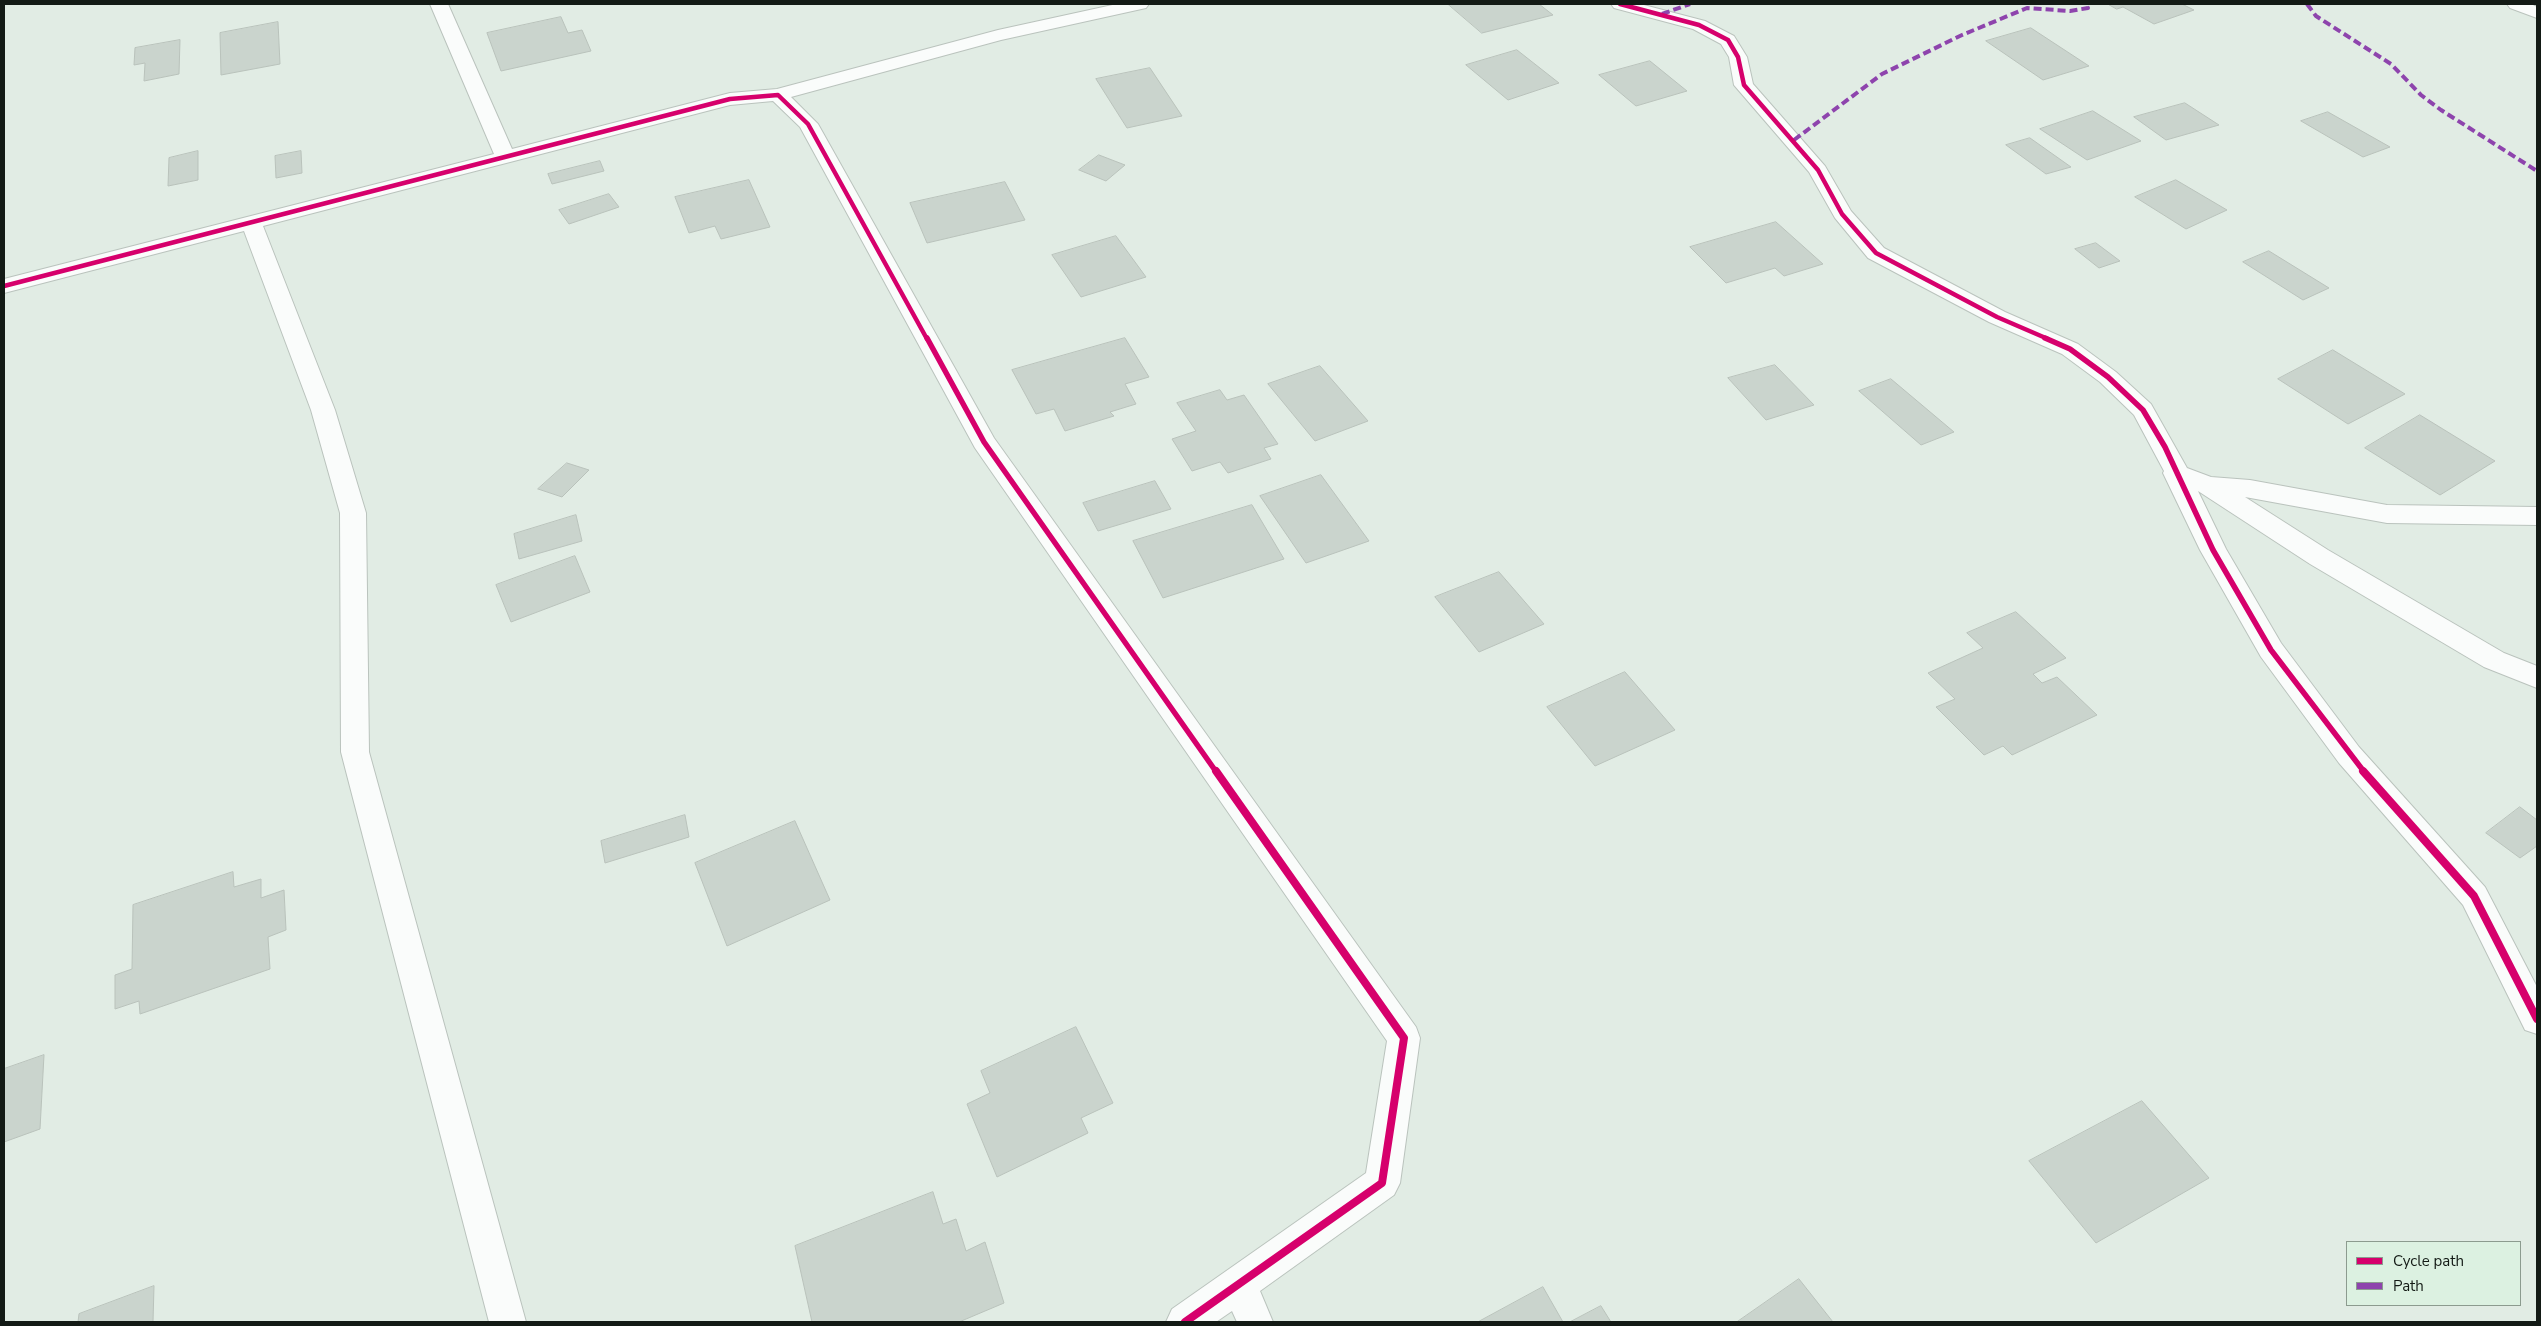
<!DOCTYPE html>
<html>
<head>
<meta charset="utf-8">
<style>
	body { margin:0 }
	#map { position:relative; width:2541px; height:1326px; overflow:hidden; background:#e1ece4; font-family:"Nunito Sans",sans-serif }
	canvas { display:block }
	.frame { position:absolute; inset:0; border:5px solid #131a15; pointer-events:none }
	.legend { position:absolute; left:2346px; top:1241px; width:175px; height:65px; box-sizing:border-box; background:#dcf1e1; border:1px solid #8c9b8f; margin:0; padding:6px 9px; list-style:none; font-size:15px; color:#131a15 }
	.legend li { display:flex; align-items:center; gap:10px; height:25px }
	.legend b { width:25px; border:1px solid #8c9b8f }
</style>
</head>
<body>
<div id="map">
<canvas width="2541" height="1326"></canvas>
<div class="frame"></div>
<ul class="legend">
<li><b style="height:6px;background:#d6006c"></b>Cycle path</li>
<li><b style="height:6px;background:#8e44ad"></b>Path</li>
</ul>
</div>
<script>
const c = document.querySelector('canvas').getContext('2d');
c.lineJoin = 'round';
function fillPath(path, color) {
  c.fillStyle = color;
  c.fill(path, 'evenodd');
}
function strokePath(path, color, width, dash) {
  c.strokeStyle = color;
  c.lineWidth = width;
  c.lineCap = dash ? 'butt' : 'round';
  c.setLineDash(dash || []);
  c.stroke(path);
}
const building = new Path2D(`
	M 1448,4 L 1539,4 L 1553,15 L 1482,33 Z
	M 2108,4 L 2182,4 L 2194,10 L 2154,24 L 2123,7 L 2117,9 Z
	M 561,17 L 568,33 L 582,30 L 591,51 L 501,71 L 487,33 Z
	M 278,22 L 280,64 L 221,75 L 220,33 Z
	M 2031,28 L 2089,66 L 2043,80 L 1986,41 Z
	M 180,40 L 179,74 L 144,81 L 145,63 L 134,65 L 135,48 Z
	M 1517,50 L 1559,83 L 1508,100 L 1466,65 Z
	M 1650,61 L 1687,91 L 1636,106 L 1599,75 Z
	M 1150,68 L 1182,116 L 1127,128 L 1096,79 Z
	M 2185,103 L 2219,125 L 2166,140 L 2134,117 Z
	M 2093,111 L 2141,141 L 2087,160 L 2040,129 Z
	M 2328,112 L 2390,147 L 2363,157 L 2301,121 Z
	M 2030,138 L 2071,167 L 2046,174 L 2006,145 Z
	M 198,151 L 198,180 L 168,186 L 169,158 Z
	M 301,151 L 302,173 L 276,178 L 275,156 Z
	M 1099,155 L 1125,165 L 1106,181 L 1079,170 Z
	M 600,161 L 604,171 L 552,184 L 548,174 Z
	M 749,180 L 770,227 L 721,239 L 715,226 L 689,233 L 675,197 Z
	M 2176,180 L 2227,210 L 2186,229 L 2135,197 Z
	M 1005,182 L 1025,220 L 927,243 L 910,203 Z
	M 609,194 L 619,207 L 569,224 L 559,210 Z
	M 1776,222 L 1823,264 L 1784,276 L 1775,268 L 1726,283 L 1690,247 Z
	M 1116,236 L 1146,277 L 1081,297 L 1052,255 Z
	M 2096,243 L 2120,261 L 2099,268 L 2075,249 Z
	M 2269,251 L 2329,288 L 2303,300 L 2243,262 Z
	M 1125,338 L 1149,377 L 1125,384 L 1136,404 L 1110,412 L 1114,416 L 1065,431 L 1054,409 L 1036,414 L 1012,370 Z
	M 2333,350 L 2405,394 L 2348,424 L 2278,379 Z
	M 1775,365 L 1814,405 L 1766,420 L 1728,378 Z
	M 1320,366 L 1368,421 L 1315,441 L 1268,384 Z
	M 1891,379 L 1954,432 L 1921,445 L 1859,391 Z
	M 1220,390 L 1227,400 L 1244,395 L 1278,444 L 1264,448 L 1271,459 L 1228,473 L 1220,462 L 1192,471 L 1172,439 L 1196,431 L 1177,403 Z
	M 2420,415 L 2495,461 L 2440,495 L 2365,448 Z
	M 567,463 L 589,470 L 562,497 L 538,489 Z
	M 1321,475 L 1369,541 L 1306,563 L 1260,496 Z
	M 1155,481 L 1171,509 L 1098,531 L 1083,503 Z
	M 1252,505 L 1284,559 L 1163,598 L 1133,541 Z
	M 576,515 L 582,541 L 519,559 L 514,534 Z
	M 575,556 L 590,592 L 511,622 L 496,585 Z
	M 1499,572 L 1544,624 L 1479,652 L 1435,597 Z
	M 2016,612 L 2066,658 L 2033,674 L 2042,683 L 2057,677 L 2097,715 L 2012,755 L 2003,746 L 1984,755 L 1936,707 L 1955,699 L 1928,673 L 1983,648 L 1967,633 Z
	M 1625,672 L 1675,730 L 1595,766 L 1547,707 Z
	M 2520,807 L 2537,820 L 2537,846 L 2520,858 L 2486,833 Z
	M 685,815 L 689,837 L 605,863 L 601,841 Z
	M 795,821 L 830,900 L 727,946 L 695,863 Z
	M 233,872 L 234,887 L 261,879 L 261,898 L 284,890 L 286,930 L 268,937 L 270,969 L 140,1014 L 139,1001 L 115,1009 L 115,975 L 132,969 L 133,905 Z
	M 1076,1027 L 1113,1103 L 1081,1118 L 1088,1133 L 997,1177 L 967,1104 L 990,1093 L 981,1071 Z
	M 44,1055 L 40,1129 L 4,1142 L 4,1069 Z
	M 2142,1101 L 2209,1178 L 2096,1243 L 2029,1161 Z
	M 933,1192 L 943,1224 L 956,1219 L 966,1251 L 985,1242 L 1004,1303 L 959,1322 L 812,1322 L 795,1246 Z
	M 1799,1279 L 1833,1322 L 1737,1322 Z
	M 154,1286 L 153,1322 L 78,1322 L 79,1314 Z
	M 1543,1287 L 1563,1322 L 1478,1322 Z
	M 1601,1306 L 1611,1322 L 1570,1322 Z`);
fillPath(building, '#cad4cd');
strokePath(building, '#b9c2bb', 1);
const minor = new Path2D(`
	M 430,4 L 448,4 L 512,149 L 730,93 L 777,89 L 998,30 L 1117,4 L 1149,4 L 1146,8 L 1001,40 L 791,97 L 818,124 L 994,438 L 1416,1027 L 1420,1038 L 1400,1183 L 1394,1195 L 1260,1291 L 1273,1322 L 1237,1322 L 1232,1311 L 1216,1322 L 1166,1322 L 1172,1309 L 1366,1173 L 1387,1041 L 975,448 L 800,127 L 773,101 L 730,105 L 263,226 L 335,410 L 366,513 L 369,752 L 526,1322 L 489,1322 L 341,752 L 340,513 L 311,410 L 244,231 L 4,293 L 4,279 L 494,154 Z
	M 1611,4 L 1640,4 L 1705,21 L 1734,36 L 1747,57 L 1753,84 L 1825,166 L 1851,211 L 1884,248 L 2005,312 L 2078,344 L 2116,372 L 2151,404 L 2187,468 L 2211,477 L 2250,480 L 2387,505 L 2537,507 L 2537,525 L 2387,523 L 2245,497 L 2328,550 L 2504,653 L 2537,666 L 2537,688 L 2484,667 L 2310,564 L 2198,491 L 2226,549 L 2281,643 L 2359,747 L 2485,887 L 2537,987 L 2537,1034 L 2525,1030 L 2463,905 L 2339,763 L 2261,657 L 2200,550 L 2163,473 L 2164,471 L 2134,415 L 2100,382 L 2062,354 L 1989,322 L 1868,258 L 1835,218 L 1809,172 L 1734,85 L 1729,57 L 1721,44 L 1693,29 L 1614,8 Z
	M 2507,4 L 2531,4 L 2537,7 L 2537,18 L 2510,8 Z`);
strokePath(minor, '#bac3bd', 2);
fillPath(minor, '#fafcfb');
strokePath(new Path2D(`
	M 2307,4 L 2316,16 L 2391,64 L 2421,95 L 2441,110 L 2537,171
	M 1662,14 L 1690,4
	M 1794,140 L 1882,74 L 1962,35 L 2027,8 L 2070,11 L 2088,8 L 2085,4`), '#8e44ad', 4, [8, 4]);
strokePath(new Path2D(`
	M 1620,4 L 1699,25 L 1728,40 L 1738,57 L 1744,85 L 1818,170 L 1842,214 L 1876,253 L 1997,317 L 2048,339
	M 4,286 L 730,99 L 778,95 L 808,124 L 927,339`), '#d6006c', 4.5);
strokePath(new Path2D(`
	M 927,338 L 984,442 L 1217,773
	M 2045,338 L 2070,349 L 2108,377 L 2143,410 L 2165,447 L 2213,550 L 2271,650 L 2365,773`), '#d6006c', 5.5);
strokePath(new Path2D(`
	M 2363,771 L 2474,896 L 2537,1019
	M 1185,1322 L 1382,1183 L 1404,1038 L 1216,771`), '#d6006c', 8);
</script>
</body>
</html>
